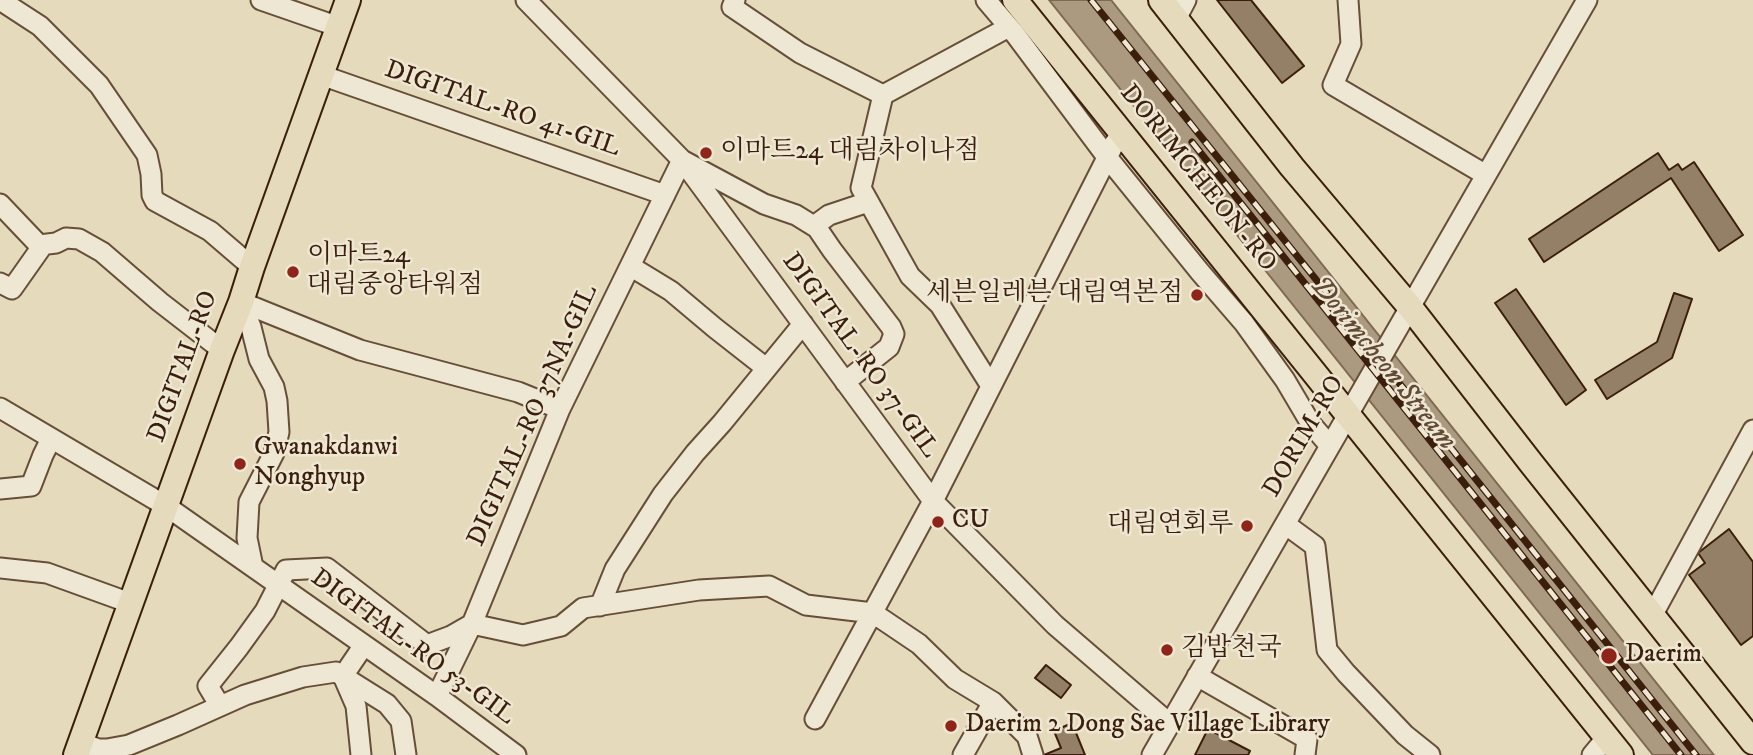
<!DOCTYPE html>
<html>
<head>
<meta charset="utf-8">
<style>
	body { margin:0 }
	canvas { display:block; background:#e5dabb }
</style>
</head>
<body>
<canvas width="1753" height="755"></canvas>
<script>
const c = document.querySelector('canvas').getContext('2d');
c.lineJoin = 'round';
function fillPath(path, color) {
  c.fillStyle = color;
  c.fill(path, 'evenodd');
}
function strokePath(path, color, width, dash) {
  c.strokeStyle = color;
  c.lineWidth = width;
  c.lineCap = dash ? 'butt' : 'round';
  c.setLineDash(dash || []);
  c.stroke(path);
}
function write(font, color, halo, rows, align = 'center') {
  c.font = font + ' "IM FELL DW Pica","Noto Serif KR",serif';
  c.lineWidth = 5;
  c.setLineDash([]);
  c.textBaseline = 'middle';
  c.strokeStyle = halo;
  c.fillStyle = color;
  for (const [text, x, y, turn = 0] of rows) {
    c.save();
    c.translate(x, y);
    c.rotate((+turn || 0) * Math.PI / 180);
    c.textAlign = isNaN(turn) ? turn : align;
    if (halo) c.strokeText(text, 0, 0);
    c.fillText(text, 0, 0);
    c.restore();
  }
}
const water = new Path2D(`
	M 1049,0 L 1111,0 L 1714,755 L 1653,755 Z`);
fillPath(water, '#ab9a80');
strokePath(water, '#7e6952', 2);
const building = new Path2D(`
	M 1217,0 L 1251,0 L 1304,66 L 1282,83 Z
	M 1658,153 L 1669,170 L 1678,164 L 1682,170 L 1694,162 L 1743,235 L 1719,251 L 1671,178 L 1544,262 L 1529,239 Z
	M 1516,289 L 1586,390 L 1566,405 L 1495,303 Z
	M 1674,293 L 1692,299 L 1672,358 L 1607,399 L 1595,380 L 1657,342 Z
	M 1729,529 L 1753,562 L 1753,636 L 1741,645 L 1689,575 L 1705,563 L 1698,553 Z
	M 1046,665 L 1071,685 L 1061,698 L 1035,678 Z
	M 1072,723 L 1085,755 L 1044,755 L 1061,748 L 1054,731 Z
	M 1208,729 L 1250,751 L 1248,755 L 1195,755 Z`);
fillPath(building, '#938067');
strokePath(building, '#3b1f0c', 2);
const minor = new Path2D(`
	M 0,0 L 40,26 L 99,85 L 147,155 L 151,174 L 152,195 L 155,201 L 210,231 L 252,267
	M 261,0 L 339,27
	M 526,0 L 682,160 L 933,501 L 1055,625 L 1170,724
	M 735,0 L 732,7 L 800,53 L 883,95 L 861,188 L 910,276 L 940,305 L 991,386
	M 986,0 L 1015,34 L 1107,157 L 1200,272 L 1244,323 L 1285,380 L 1311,424 L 1330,446
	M 1348,0 L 1351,44 L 1333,85 L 1486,175
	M 1176,19 L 1186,0
	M 321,75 L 665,195
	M 883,95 L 1009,27
	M 0,204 L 39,245 L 56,243 L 66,238 L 79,239 L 102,252 L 160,302 L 222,350
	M 814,226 L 829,215 L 868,202
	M 630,266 L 671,291 L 715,328 L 766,368
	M 0,283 L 12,289 L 43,245
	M 241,302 L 360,350 L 518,392 L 560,409
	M 241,302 L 251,327 L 259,359 L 274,387 L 277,401 L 279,432 L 274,453 L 249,502 L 247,538 L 253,567
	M 0,408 L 166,506 L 437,696 L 516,755
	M 0,489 L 31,486 L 43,455 L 51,439
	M 1285,524 L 1315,546 L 1327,650 L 1346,673 L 1405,735 L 1430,755
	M 0,568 L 47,573 L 130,603
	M 600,606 L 615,569 L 663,494 L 695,453 L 722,423 L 803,324
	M 1652,616 L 1753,430
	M 1197,676 L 1307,739 L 1305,755
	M 437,696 L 472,624 L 560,409 L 682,160 L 764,204 L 796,215 L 817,228 L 832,250 L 891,327 L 894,334 L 889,347 L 845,382
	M 220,706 L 208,686 L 239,647 L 265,611 L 286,570 L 327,568 L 427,645 L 451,636 L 472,624 L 523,635 L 561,626 L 583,608 L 699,590 L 769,586 L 806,605 L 873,613 L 919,644 L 955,679 L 993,702 L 1027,736 L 1033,755
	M 815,719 L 933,501 L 1114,144 L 1122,133
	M 81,739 L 90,746 L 98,749 L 107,749 L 129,745 L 178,725 L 245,695 L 303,677 L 336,672 L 387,704 L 401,721 L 406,755
	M 361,755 L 356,706 L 343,676 L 364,645
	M 963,755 L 993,702
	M 1152,755 L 1587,0
	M 1592,755 L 1607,737`);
const major = new Path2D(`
	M 1015,0 L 1621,755
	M 1161,0 L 1292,167 L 1410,307 L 1531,463 L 1753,742
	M 76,755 L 222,350 L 241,302 L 252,267 L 348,0`);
strokePath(minor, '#664e38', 23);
strokePath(major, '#3b1f0c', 28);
strokePath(minor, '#eee7d3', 19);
strokePath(major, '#e5dabb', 24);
const rail = new Path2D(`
	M 1091,0 L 1380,359 L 1696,755
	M 1192,142 L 1681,755`);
strokePath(rail, '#3b1f0c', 7);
strokePath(rail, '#eee7d3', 4.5, [13]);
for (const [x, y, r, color] of [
	[706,153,7,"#8f2418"],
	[293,272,7,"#8f2418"],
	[1197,295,7,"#8f2418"],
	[240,464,7,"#8f2418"],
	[938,522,7,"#8f2418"],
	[1247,526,7,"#8f2418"],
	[1167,650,7,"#8f2418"],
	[1609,656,9,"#8f2418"],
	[951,726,7,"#8f2418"]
]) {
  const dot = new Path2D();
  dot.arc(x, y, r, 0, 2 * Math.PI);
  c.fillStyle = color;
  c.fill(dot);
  strokePath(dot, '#eee7d3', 2.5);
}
write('26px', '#3b1f0c', '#eee7d3', [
	["DIGITAL-RO 41-GIL",502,110,19],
	["DORIMCHEON-RO",1197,179,51],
	["DIGITAL-RO 37-GIL",859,356,54],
	["DIGITAL-RO",184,367,-70],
	["DIGITAL-RO 37NA-GIL",534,416,-66],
	["DORIM-RO",1305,437,-60],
	["DIGITAL-RO 53-GIL",412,648,36]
]);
write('26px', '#3b1f0c', '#eee7d3', [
	["이마트24 대림차이나점",720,153],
	["이마트24",307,257],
	["대림중앙타워점",307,287],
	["세븐일레븐 대림역본점",1183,295,"right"],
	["Gwanakdanwi",254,449],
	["Nonghyup",254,479],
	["CU",952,522],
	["대림연회루",1233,526,"right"],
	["김밥천국",1181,650],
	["Daerim",1625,656],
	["Daerim 2 Dong Sae Village Library",965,726]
], 'left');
write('italic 28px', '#624a35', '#eee7d3', [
	["Dorimcheon Stream",1382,364,51]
]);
</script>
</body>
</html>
